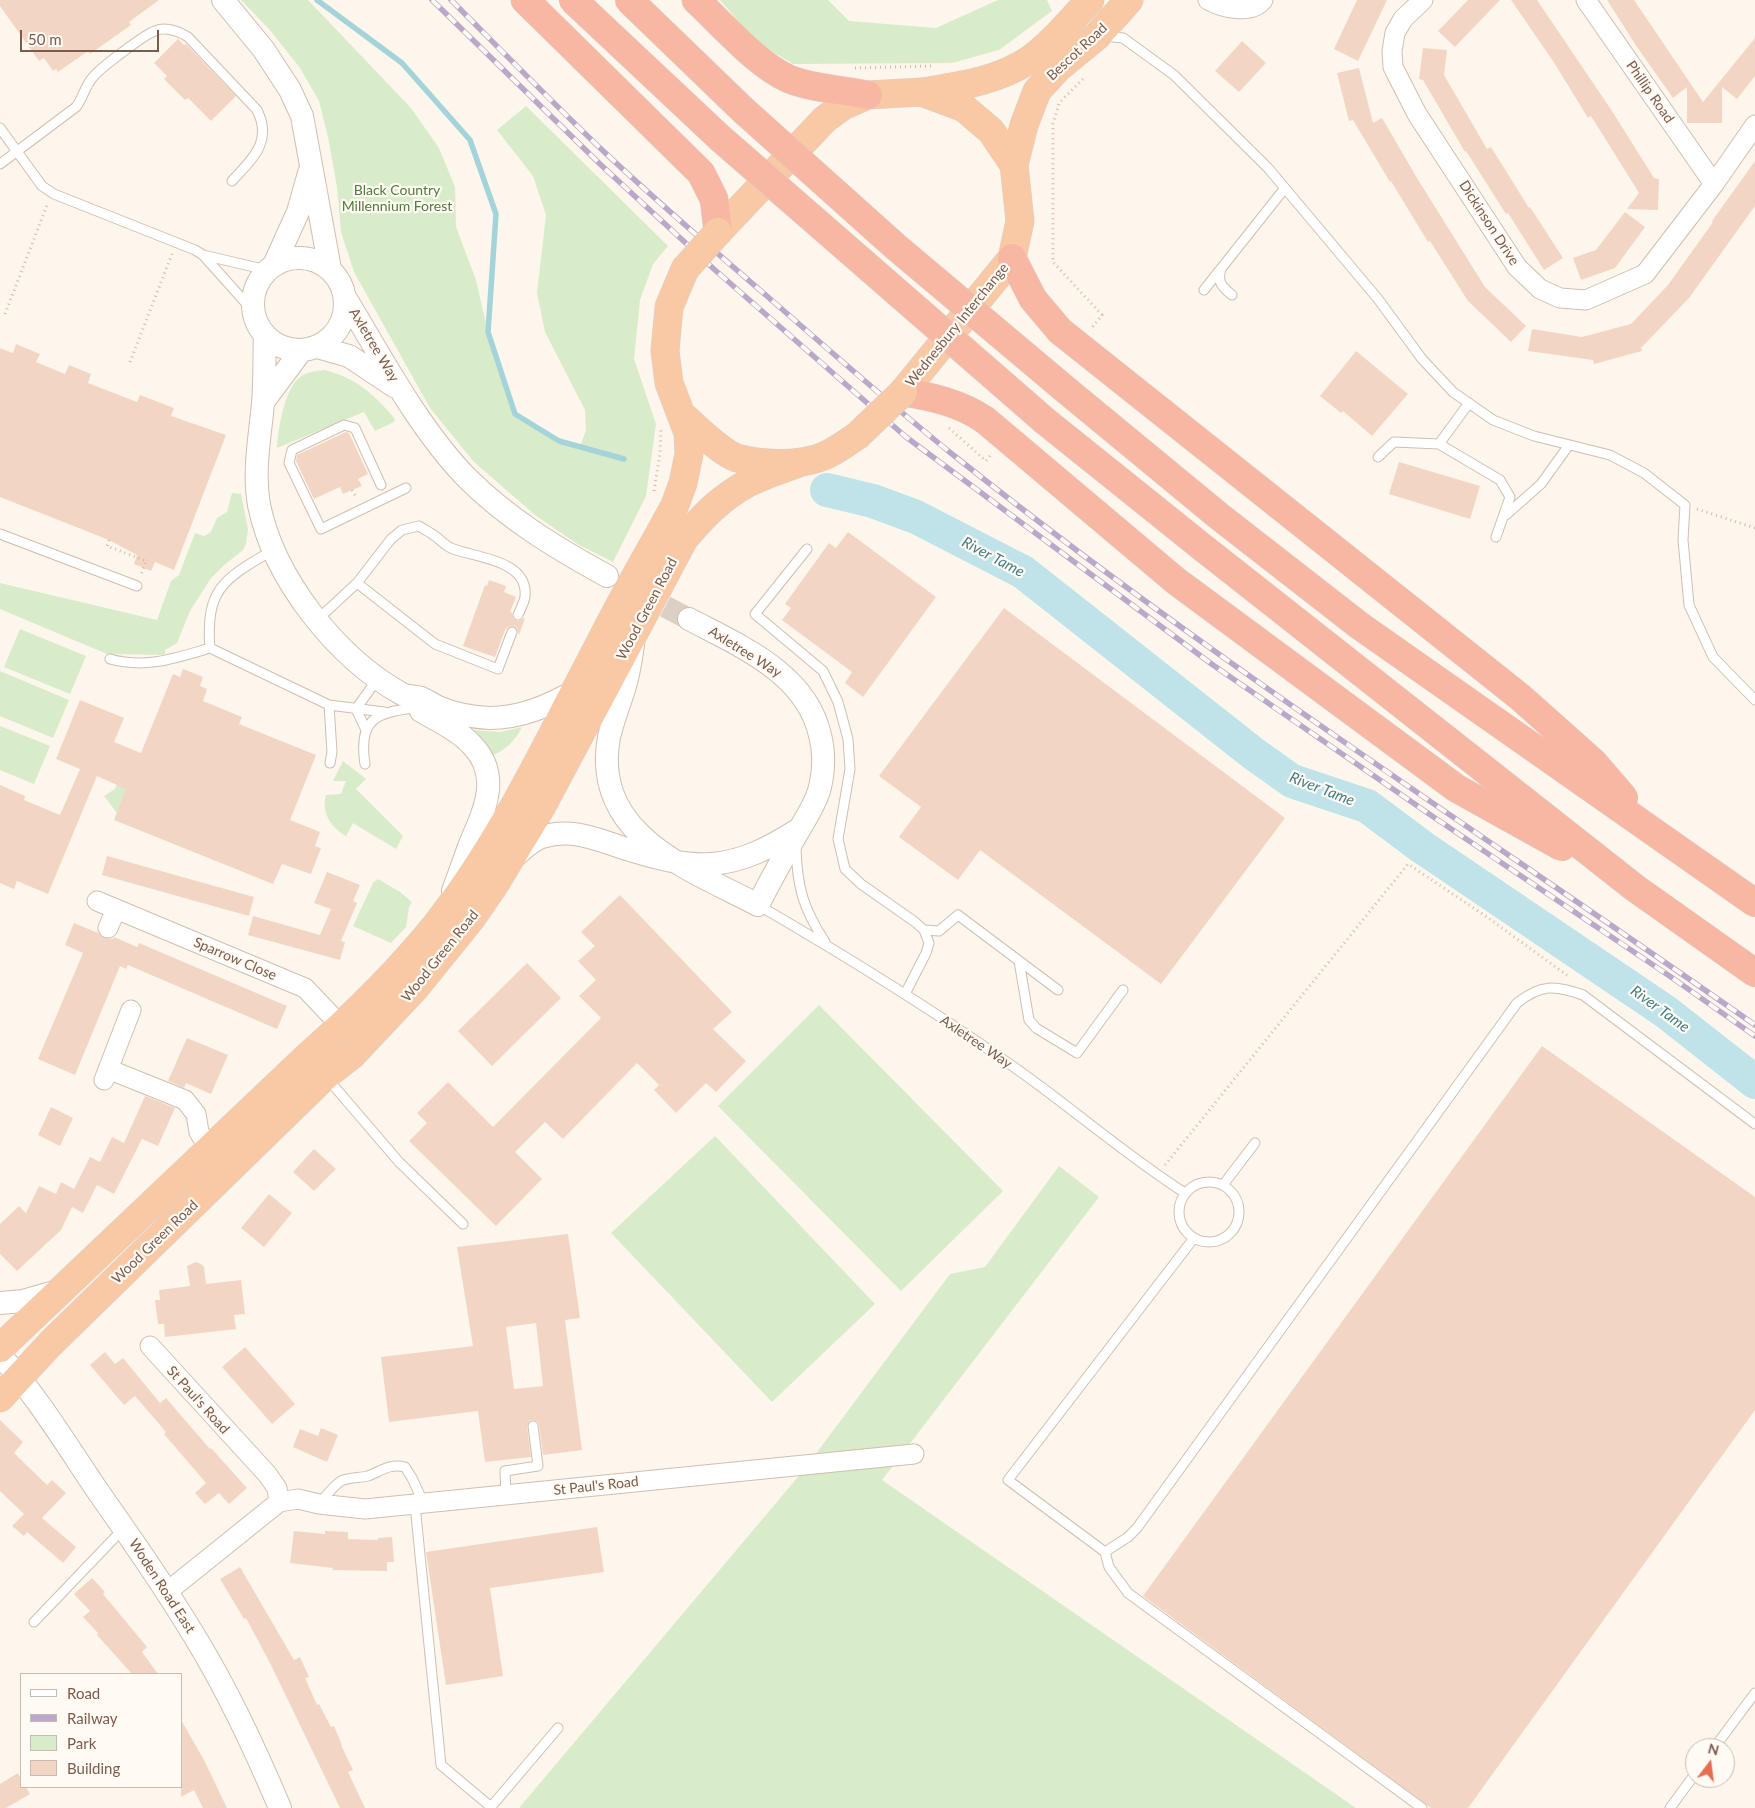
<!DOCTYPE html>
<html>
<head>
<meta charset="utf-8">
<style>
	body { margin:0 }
	#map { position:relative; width:1755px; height:1808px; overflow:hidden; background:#fdf6ec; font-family:Lato,sans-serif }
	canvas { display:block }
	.legend { position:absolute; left:20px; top:1673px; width:162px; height:115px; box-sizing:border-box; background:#fffaf3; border:1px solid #cabbb1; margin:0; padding:6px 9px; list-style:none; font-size:15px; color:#7a5c4d }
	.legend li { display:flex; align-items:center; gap:10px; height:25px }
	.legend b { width:25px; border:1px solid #cabbb1 }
	.north { position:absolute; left:1685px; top:1738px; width:50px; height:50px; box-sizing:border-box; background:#fffaf3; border:1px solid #cabbb1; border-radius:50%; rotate:15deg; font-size:14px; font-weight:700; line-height:20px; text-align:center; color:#7a5c4d }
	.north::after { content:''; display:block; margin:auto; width:18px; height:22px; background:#e76f51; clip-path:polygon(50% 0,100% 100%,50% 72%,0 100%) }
	.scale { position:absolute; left:20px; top:30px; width:139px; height:22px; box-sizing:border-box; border:2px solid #7a5c4d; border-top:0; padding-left:6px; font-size:15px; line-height:18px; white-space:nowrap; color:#7a5c4d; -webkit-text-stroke:4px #fffaf3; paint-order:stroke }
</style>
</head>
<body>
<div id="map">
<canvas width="1755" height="1808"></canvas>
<ul class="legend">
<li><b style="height:6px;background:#fff"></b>Road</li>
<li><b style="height:6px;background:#b9a8c9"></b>Railway</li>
<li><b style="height:14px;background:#d8ecc9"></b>Park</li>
<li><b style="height:14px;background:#f3d5c3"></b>Building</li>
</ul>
<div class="north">N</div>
<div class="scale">50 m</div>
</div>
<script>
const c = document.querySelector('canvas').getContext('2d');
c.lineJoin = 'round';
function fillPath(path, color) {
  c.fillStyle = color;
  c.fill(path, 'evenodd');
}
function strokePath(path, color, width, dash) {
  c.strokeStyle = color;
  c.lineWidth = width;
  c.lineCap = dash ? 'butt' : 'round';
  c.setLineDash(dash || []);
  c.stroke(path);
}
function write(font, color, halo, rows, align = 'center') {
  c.font = font + ' Lato,sans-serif';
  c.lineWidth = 4.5;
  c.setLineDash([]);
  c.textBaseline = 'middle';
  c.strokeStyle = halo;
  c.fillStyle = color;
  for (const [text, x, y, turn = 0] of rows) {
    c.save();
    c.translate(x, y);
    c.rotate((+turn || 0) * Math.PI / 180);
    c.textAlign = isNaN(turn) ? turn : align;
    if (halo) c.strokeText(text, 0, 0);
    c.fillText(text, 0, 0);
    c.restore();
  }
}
fillPath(new Path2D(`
	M 241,0 L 308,0 L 411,108 L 439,148 L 455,187 L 456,227 L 476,280 L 488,332 L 515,414 L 559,441 L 580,447 L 586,430 L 585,410 L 545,332 L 537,293 L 546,215 L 533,176 L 497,130 L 526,106 L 668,246 L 653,264 L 640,300 L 634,359 L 656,424 L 646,496 L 613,562 L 579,545 L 535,515 L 474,462 L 430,408 L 354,272 L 341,232 L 337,187 L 328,137 L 319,101 L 300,68 L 269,29 Z
	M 720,0 L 828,0 L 849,21 L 936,28 L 998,0 L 1047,0 L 1052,11 L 999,50 L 952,63 L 793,64 L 755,41 Z
	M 324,370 C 355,377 375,395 395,419 L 394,422 L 375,431 L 364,412 L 277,448 C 278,430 284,391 299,378 C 306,372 315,371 324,370 Z
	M 232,493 L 241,494 L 248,529 L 246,544 L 243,550 L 223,566 L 211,578 L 190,611 L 177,643 L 165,650 L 165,655 L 107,654 L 0,609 L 0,583 L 157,620 L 171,581 L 179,575 L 195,533 L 204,536 L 211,532 L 217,518 L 227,512 Z
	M 20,629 L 86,656 L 70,694 L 4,667 Z
	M 0,671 L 69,700 L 53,738 L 0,716 Z
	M 0,726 L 50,746 L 34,784 L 0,770 Z
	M 522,727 C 516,740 505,751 491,756 L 486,745 L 473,730 L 500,732 Z
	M 343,761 L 366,779 L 356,789 L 403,836 L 396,849 L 353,823 L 346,836 C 331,827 321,813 326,795 L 341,794 L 346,781 L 333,781 Z
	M 117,784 L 127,788 L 117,813 L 104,796 L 115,789 Z
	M 378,879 L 400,892 L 412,902 L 409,907 L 406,927 L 391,943 L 353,926 L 373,883 Z
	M 819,1005 L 1003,1191 L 901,1291 L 718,1106 Z
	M 715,1136 L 875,1304 L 772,1402 L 611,1233 Z
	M 1059,1166 L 1099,1197 L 882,1480 L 1356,1808 L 519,1808 L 803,1471 L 950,1274 L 985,1267 Z`), '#d8ecc9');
strokePath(new Path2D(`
	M 317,0 L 402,63 L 470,140 L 496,214 L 488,332 L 515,414 L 559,441 L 624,459`), '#a5d3da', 5.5);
strokePath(new Path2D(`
	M 827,490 L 873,501 L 916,517 L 1023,572 L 1254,754 L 1292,781 L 1367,806 L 1422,847 L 1666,1012 L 1755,1082`), '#bfe3e8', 34);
fillPath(new Path2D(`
	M 0,0 L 159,0 L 129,22 L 131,25 L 90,54 L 88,51 L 58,72 L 56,69 L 53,71 L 44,58 L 39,61 L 0,6 Z
	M 1357,0 L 1387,0 L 1358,61 L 1334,49 Z
	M 1468,0 L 1500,0 L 1455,47 L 1438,31 Z
	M 1511,0 L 1537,0 L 1612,111 L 1654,178 L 1659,179 L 1658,210 L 1627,209 L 1639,193 L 1591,116 L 1588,118 L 1555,64 Z
	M 1607,0 L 1634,0 L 1703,102 L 1755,38 L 1755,76 L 1737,99 L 1722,87 L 1722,123 L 1687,123 L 1687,87 L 1673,98 L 1637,47 Z
	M 178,39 L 184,45 L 186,44 L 236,96 L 211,121 L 188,98 L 185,100 L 164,79 L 167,76 L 154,63 Z
	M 1242,41 L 1266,63 L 1239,92 L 1215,71 Z
	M 1423,48 L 1447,50 L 1444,75 L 1487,149 L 1491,147 L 1529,208 L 1530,207 L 1563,258 L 1544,270 L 1508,213 L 1506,214 L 1466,151 L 1465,152 L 1423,80 L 1419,79 Z
	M 1359,68 L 1373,123 L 1382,118 L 1417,178 L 1485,287 L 1526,326 L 1511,342 L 1468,301 L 1430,241 L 1428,242 L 1391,181 L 1390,182 L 1353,120 L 1349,121 L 1337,73 Z
	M 1755,161 L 1755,206 L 1689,298 L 1641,348 L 1642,351 L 1594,364 L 1593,360 L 1528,351 L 1532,329 L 1582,337 L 1631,324 L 1668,285 L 1713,222 L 1712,221 Z
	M 1625,212 L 1645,227 L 1615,268 L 1581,280 L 1573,258 L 1596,250 Z
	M 16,344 L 40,354 L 36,362 L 65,374 L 69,365 L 91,374 L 88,383 L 137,402 L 140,395 L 174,408 L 171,416 L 226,435 L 174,570 L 155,562 L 151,571 L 134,564 L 137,555 L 109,540 L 0,497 L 0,348 L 13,353 Z
	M 1356,351 L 1408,394 L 1372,436 L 1343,411 L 1341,413 L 1320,396 Z
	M 346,432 L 349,433 L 368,474 L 358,479 L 362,486 L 352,490 L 343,494 L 340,487 L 314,499 L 296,461 L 297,455 Z
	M 1399,462 L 1480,486 L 1470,519 L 1389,494 Z
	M 848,532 L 936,597 L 863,697 L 845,683 L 852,672 L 782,620 L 791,608 L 785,604 L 829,543 L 836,548 Z
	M 489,580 L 506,586 L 504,592 L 516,597 L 510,612 L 512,613 L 513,619 L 518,621 L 525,618 L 519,635 L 517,628 L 514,626 L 508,627 L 505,630 L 495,657 L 463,646 L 485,585 L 487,586 Z
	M 1004,608 L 1285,818 L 1161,984 L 980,850 L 958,880 L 899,837 L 921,807 L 879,776 Z
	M 183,669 L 203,677 L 200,686 L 207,689 L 203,701 L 242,717 L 239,724 L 316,755 L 290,820 L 320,832 L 315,846 L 321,848 L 311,874 L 282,864 L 273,884 L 114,820 L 126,789 L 97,776 L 48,894 L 17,881 L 14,889 L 0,883 L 0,785 L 25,796 L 24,800 L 60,815 L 80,769 L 56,759 L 80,700 L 124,718 L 114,742 L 141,753 L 173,674 L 180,677 Z
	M 107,856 L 254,897 L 249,916 L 102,875 Z
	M 327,872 L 360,885 L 353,901 L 357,903 L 341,941 L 345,942 L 340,960 L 248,935 L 253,916 L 320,935 L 331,909 L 314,903 Z
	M 620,895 L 732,1012 L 713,1029 L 746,1061 L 716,1092 L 706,1083 L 676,1113 L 654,1090 L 659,1085 L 637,1063 L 563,1139 L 545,1122 L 515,1152 L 542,1179 L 496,1226 L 409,1141 L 427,1123 L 417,1113 L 448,1082 L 493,1127 L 601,1018 L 579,996 L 596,980 L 578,961 L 595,946 L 581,932 Z
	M 74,923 L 98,933 L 104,938 L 113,939 L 114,937 L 137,947 L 139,943 L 287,1006 L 277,1029 L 128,965 L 126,969 L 120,966 L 75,1075 L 38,1059 L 83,953 L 65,945 Z
	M 527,963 L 561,998 L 492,1066 L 458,1031 Z
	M 187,1038 L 228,1055 L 211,1094 L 186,1083 L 184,1088 L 168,1081 Z
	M 1542,1046 L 1755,1197 L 1755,1410 L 1468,1808 L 1431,1808 L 1143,1596 Z
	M 145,1096 L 175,1108 L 158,1146 L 142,1139 L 114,1194 L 97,1185 L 83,1213 L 72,1207 L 61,1230 L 17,1271 L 0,1254 L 0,1224 L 19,1206 L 26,1213 L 39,1186 L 56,1194 L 61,1182 L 74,1189 L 90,1157 L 100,1162 L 112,1137 L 124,1143 Z
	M 51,1107 L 73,1118 L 60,1146 L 38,1135 Z
	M 314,1149 L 336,1169 L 314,1191 L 293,1172 Z
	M 269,1194 L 292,1213 L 264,1247 L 241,1228 Z
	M 568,1234 L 580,1318 L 565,1320 L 582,1450 L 543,1455 L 539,1425 L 538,1422 L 533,1420 L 529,1421 L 527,1426 L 531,1457 L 485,1462 L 478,1411 L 389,1422 L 381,1357 L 473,1346 L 457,1247 ZM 536,1323 L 543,1386 L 514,1389 L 506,1327 Z
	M 196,1262 L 201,1264 L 204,1267 L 206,1284 L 241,1280 L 245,1314 L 234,1315 L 236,1329 L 165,1337 L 164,1324 L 158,1324 L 155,1300 L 160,1300 L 159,1290 L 190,1286 L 187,1266 Z
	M 245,1347 L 295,1404 L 272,1424 L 222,1367 Z
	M 105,1352 L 115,1364 L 123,1358 L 160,1403 L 166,1398 L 210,1449 L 211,1448 L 247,1488 L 229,1504 L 219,1493 L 205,1504 L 195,1493 L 206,1483 L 164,1434 L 166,1432 L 135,1396 L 124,1405 L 90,1365 Z
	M 0,1420 L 23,1442 L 14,1453 L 47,1485 L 52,1480 L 66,1493 L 42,1518 L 76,1547 L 63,1563 L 27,1532 L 24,1536 L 12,1526 L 24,1514 L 0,1491 Z
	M 321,1428 L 338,1435 L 327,1462 L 293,1447 L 300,1429 L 318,1436 Z
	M 597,1527 L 604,1572 L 490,1588 L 503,1676 L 446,1685 L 426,1552 Z
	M 294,1531 L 325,1534 L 325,1531 L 348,1532 L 348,1539 L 378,1540 L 378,1538 L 392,1537 L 394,1562 L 387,1562 L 387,1571 L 332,1570 L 333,1568 L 290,1563 Z
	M 240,1567 L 294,1660 L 300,1657 L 309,1677 L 305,1678 L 317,1705 L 319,1704 L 331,1727 L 334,1726 L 342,1745 L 341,1745 L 353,1770 L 348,1772 L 365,1808 L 340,1808 L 271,1665 L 246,1618 L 244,1619 L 220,1579 Z
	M 92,1578 L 105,1592 L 103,1594 L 147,1647 L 142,1652 L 158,1674 L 132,1674 L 97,1635 L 98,1633 L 83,1617 L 90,1611 L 74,1594 Z
	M 181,1720 L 204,1760 L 227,1808 L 203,1808 L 194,1790 L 181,1797 Z
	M 18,1773 L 21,1779 L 21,1787 L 26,1787 L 30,1794 L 6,1808 L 0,1808 L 0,1784 Z`), '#f3d5c3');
strokePath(new Path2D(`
	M 636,591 L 689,619`), '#dcd0c4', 22, [22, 11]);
const service = new Path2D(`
	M 1103,36 L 1123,38 L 1174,75 L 1268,168 L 1378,299 L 1422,359 L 1453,392 L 1493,420 L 1534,436 L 1610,455 L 1644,473 L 1685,505 L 1683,540 L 1689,605 L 1713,657 L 1755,700
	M 0,128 L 42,186 L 54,194 L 195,250 L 203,255 L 253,311
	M 0,164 L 76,107 C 83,98 85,86 93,77 C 99,69 145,34 155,31 C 166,26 178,31 188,37 L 257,110 C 273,142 252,159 232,181
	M 203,255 L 267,270
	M 1221,269 C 1217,282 1222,287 1232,295
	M 1204,290 L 1285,188
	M 1469,403 L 1439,444 L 1500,480 L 1510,497 L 1496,537
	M 1378,457 L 1394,442 L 1439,444
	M 381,485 L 355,428 L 344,425 L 292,450 L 289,463 L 321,529 L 406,488
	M 1506,515 L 1541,484 L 1569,445
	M 0,534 L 137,586
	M 807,549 L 755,614 L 823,671 L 838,702 L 848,739 L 850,769 L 838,839 L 845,869 L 861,884 L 915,922 L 924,930 L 929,943 L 926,953 L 905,994
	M 273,550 C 226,578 205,587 210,648 L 329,705 L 384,712
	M 357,583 L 435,644 L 498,669 L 512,632
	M 317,620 L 357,583 L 391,539 L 402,530 L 419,526 C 423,529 428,531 432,534 C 439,538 444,545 451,548 C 474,558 529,559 525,597 C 524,603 520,610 518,615
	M 110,659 C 146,669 176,658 210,648
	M 329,705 L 332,752 L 330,763
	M 356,709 L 378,678
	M 356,709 L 366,730
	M 365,764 C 358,720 375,712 415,708
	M 796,847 C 797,887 803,908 825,942
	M 758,905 C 844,955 930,1008 1011,1065 C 1070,1106 1124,1154 1185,1193
	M 924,930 L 939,931 L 958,915 L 1058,990
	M 1019,961 L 1029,1020 L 1036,1028 L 1077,1053 L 1123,990
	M 327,1078 L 399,1162 L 463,1224
	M1179 1212a30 30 0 1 1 60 0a30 30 0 1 1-60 0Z
	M 1223,1185 L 1255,1143
	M 1194,1238 L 1008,1480 L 1105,1552 L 1109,1567 L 1128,1593 L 1422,1808
	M 506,1495 L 505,1471 L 538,1466 L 533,1426
	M 319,1504 C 326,1496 332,1487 341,1481 C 348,1477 359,1478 368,1476 C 381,1471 390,1463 405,1467 L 412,1478 L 424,1504
	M 415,1505 L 441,1765 L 491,1807
	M 1105,1552 L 1128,1537 L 1137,1528 L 1517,1003 C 1541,984 1555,985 1583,995 L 1755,1124
	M 34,1622 L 124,1528
	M 1714,1748 L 1755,1693
	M 490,1808 L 558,1728
	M 1670,1808 L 1695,1774`);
const minor = new Path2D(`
	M 1208,0 C 1222,8 1251,15 1263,0
	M 1423,0 L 1403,19 L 1395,33 L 1392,51 L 1393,67 L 1417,114 L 1517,267 L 1540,289 L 1560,298 L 1586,300 L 1645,274 L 1714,184 L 1755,125
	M 1586,0 L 1714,184
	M 97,901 L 305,988 L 341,1026
	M 108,928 L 116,909
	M 108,1069 L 185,1100 L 196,1114 L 199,1132 L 209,1149
	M 104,1080 L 131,1010
	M 150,1346 L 267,1474 L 277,1488 L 279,1502
	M 167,1592 L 279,1502 L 298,1499 L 319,1504 L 365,1509 L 914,1454`);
const tertiary = new Path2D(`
	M 223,0 L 264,50 L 290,90 L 302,116 L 330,269
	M253 304a46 46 0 1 1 92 0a46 46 0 1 1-92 0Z
	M 274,265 L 298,212 L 309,173
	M 346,299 C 382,358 419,429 467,478 C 508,519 556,548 607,576
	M 265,335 C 264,358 265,381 263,403 C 260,437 253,471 259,505 C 274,579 337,658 402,694 C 408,697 415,696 421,698 C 426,700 432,704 438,707 C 454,714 472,717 489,718 C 521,718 548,706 575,691
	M 317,347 L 349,356 L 394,386
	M 263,402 L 301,351
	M 633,645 C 631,659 629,673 625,686 C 620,703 613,720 609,737 C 591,835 689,869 758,905 C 770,881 783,858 796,835 C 804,821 814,807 819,791 C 824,772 825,754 820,735 C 806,673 740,646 689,619
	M 421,711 C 438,721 458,730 472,745 C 502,776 484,811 470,844 C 464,860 459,875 453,891
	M 514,857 C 522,850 532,840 542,837 C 574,827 600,841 630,850 C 656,858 685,866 712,864 C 744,861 769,848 796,831
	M 0,1303 L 23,1301 L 61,1290
	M 0,1355 C 37,1396 66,1444 97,1490 C 132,1540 167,1590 198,1642 C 230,1695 256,1751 280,1808`);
const trunk = new Path2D(`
	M 922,92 C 958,86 998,81 1029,60 C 1052,44 1071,20 1090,0
	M 1014,165 L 1024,125 L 1037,91 L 1058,68 L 1097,36 L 1129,0
	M 718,232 L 825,119 L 843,106 L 868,95 L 921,92 L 964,108 L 991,131 L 1014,165 L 1020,221 L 1012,258 L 903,392
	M 683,416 C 697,428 720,452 737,458 C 762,465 801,466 824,456 C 836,451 846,443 857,436
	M 0,1348 L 309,1055 C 354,1015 398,972 436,925 C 504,839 550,737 601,641 C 624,595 651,550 675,505 L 683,483 L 689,454 L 688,433 L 669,383 L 665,351 L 669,307 L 685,269
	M 0,1398 L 51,1343 L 289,1111 L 325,1076 L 352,1055 L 416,987 L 471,919 L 495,884 L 542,806 L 684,539 C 703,516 722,497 748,483 C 764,475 783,469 799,463`);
const motorway = new Path2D(`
	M 525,0 L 701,173 L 714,199 L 718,232
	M 696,0 C 723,25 757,65 789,79 C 810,88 845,90 868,95
	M 1012,258 L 1033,299 L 1060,331
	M 903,392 C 933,397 960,403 985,420`);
strokePath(service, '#d1beb0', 11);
strokePath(minor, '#d1beb0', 21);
strokePath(tertiary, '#d1beb0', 24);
strokePath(trunk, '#dad1cd', 29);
strokePath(motorway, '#dad1cd', 29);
strokePath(new Path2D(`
	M 855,68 L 931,66
	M 1083,79 L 1059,103 L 1053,124 L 1053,262 L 1102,315 L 1091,329
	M 5,314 L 47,205
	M 130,362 L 172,254
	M 949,428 L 986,461 L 992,453
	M 352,490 L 357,498
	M 654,491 L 660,453 L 661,428
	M 1697,509 L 1755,528
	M 109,540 L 107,546 L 146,561 L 141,575
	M 1165,1165 L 1408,864 L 1487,917 L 1568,976`), '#d9b8a5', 3, [1, 4]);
strokePath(service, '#fff', 9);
strokePath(minor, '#fff', 19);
strokePath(tertiary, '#fff', 22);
strokePath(trunk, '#f9c8a4', 28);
strokePath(motorway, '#f7b7a3', 28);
const rail = new Path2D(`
	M 432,0 L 601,165 L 715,270 L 906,437 L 1213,665 L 1435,818 L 1671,977 L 1755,1036
	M 451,0 C 500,49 549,99 599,147 C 654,199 711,248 768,297 C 829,350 889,403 952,454 C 1209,659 1486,836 1755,1025`);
strokePath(rail, '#b9a8c9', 5.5);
strokePath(rail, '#fffaf3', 4, [11]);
const trunkBridge = new Path2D(`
	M 685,269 L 718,232
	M 857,436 L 903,392`);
const motorwayBridge = new Path2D(`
	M 573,0 L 720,138 L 1045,421 L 1202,547 L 1635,888 L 1755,973
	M 629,0 L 743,110 L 896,247 L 1066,390 L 1220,517 L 1360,626 L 1755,903
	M 1060,331 L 1520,697 L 1593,762 L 1624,798
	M 985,420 L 1176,581 L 1456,788 L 1562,847`);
strokePath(trunkBridge, '#dad1cd', 29, []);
strokePath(motorwayBridge, '#dad1cd', 29, []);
strokePath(trunkBridge, '#f9c8a4', 28);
strokePath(motorwayBridge, '#f7b7a3', 28);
write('14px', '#7a5c4d', '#fffaf3', [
	["Bescot Road",1077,52,-43],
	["Phillip Road",1650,92,55],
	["Dickinson Drive",1489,223,57],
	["Wednesbury Interchange",957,325,-51],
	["Axletree Way",374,345,59],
	["Wood Green Road",647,609,-62],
	["Axletree Way",745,652,32],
	["Wood Green Road",440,956,-51],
	["Sparrow Close",235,959,23],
	["Axletree Way",976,1042,34],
	["Wood Green Road",155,1242,-44],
	["St Paul's Road",198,1400,48],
	["St Paul's Road",596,1486,-6],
	["Woden Road East",162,1586,57]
]);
write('14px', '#537a41', '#fffaf3', [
	["Black Country",397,190],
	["Millennium Forest",397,206]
]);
write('italic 15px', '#437c86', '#fffaf3', [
	["River Tame",993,557,28],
	["River Tame",1322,789,21],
	["River Tame",1660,1009,36]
]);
</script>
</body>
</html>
